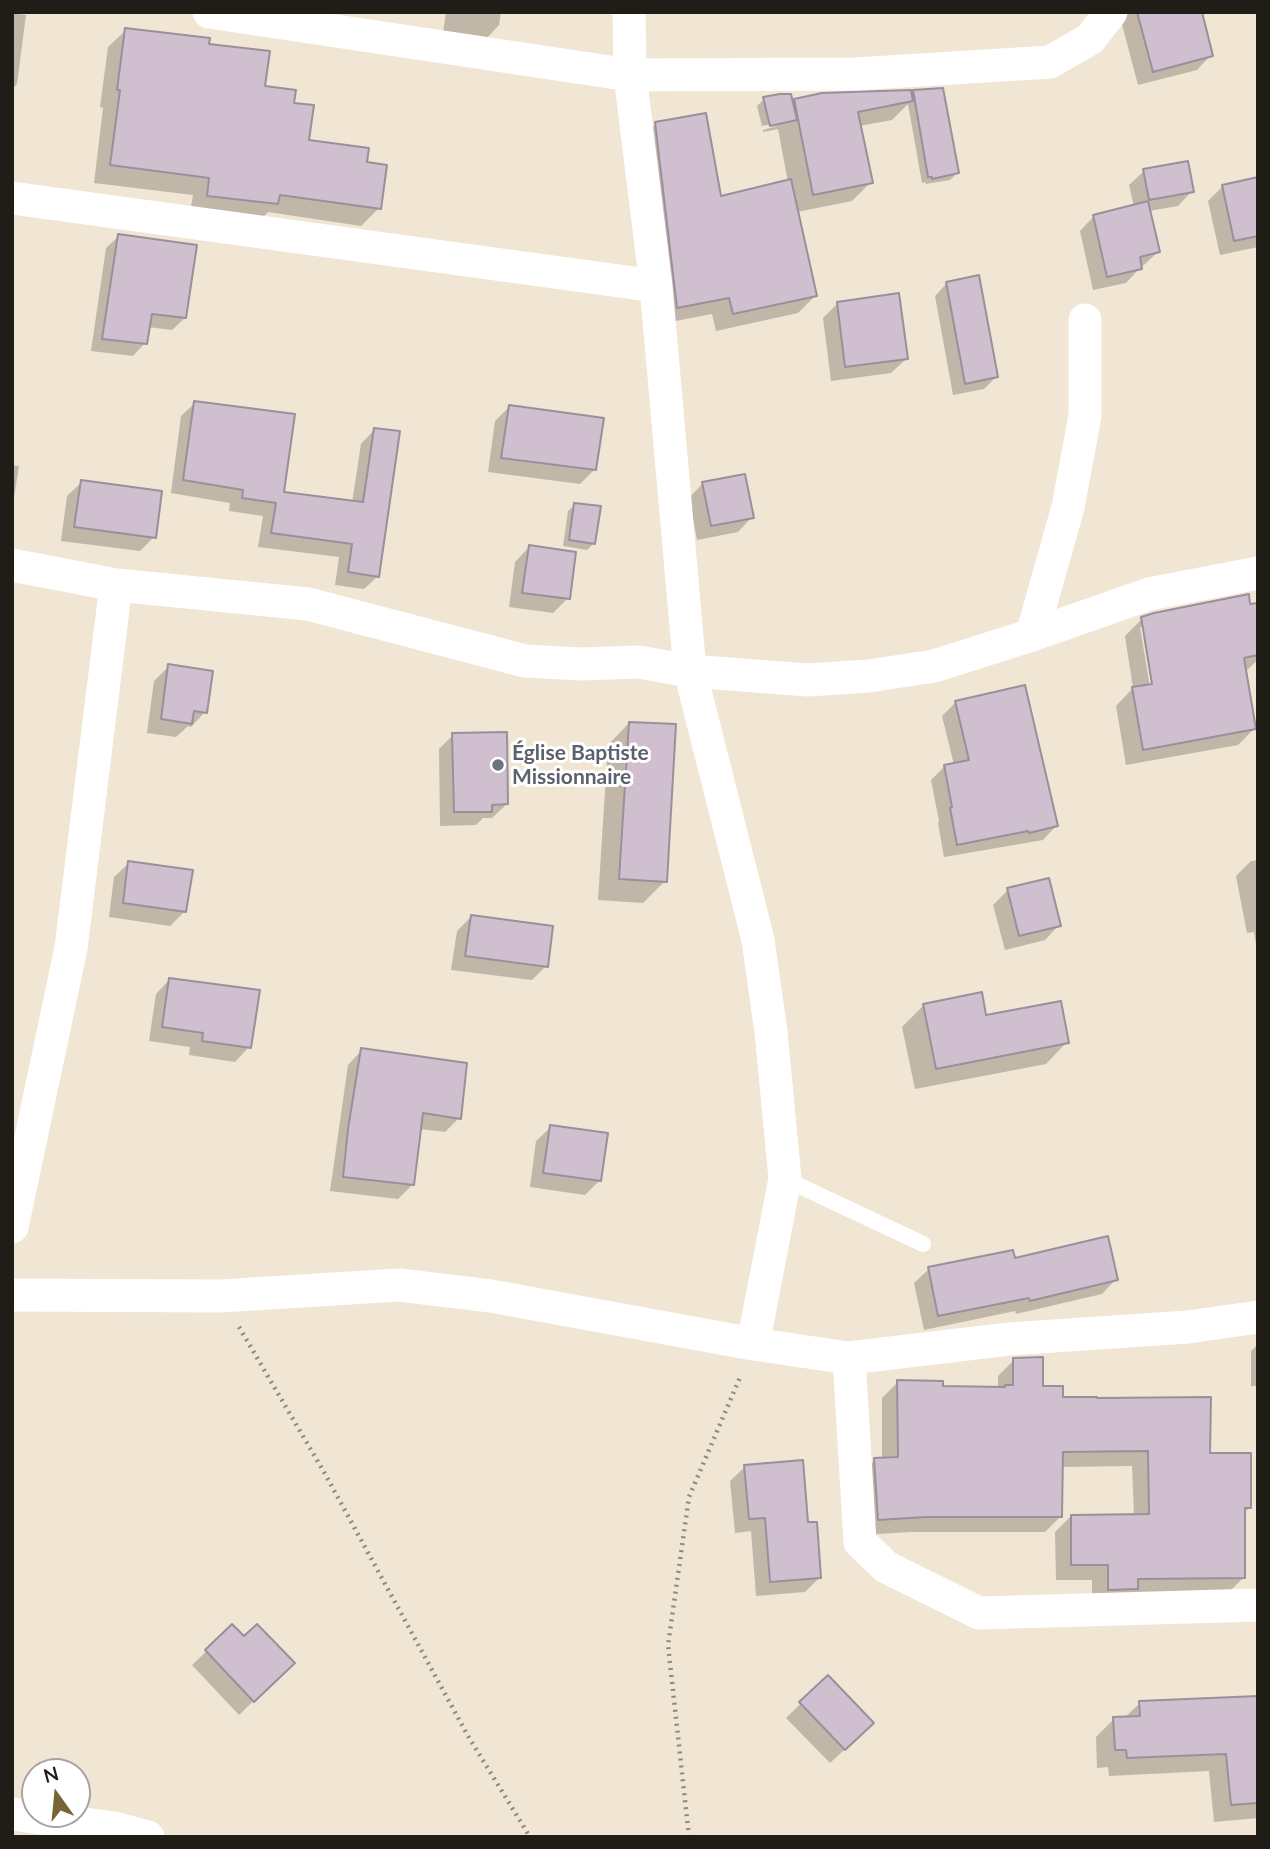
<!DOCTYPE html>
<html>
<head>
<meta charset="utf-8">
<style>
	body { margin:0 }
	#map { position:relative; width:1270px; height:1849px; overflow:hidden; background:#f1e5d3; font-family:Lato,sans-serif }
	canvas { display:block }
	.frame { position:absolute; inset:0; border:14px solid #201c16; pointer-events:none }
	.north { position:absolute; left:21px; top:1758px; width:70px; height:70px; box-sizing:border-box; background:#fff; border:2px solid #a6a4a2; border-radius:50%; rotate:345deg; font-size:19px; font-weight:700; line-height:28px; text-align:center; color:#201c16 }
	.north::after { content:''; display:block; margin:auto; width:24px; height:32px; background:#776634; clip-path:polygon(50% 0,100% 100%,50% 72%,0 100%) }
</style>
</head>
<body>
<div id="map">
<canvas width="1270" height="1849"></canvas>
<div class="frame"></div>
<div class="north">N</div>
</div>
<script>
const c = document.querySelector('canvas').getContext('2d');
c.lineJoin = 'round';
function fillPath(path, color) {
  c.fillStyle = color;
  c.fill(path, 'evenodd');
}
function strokePath(path, color, width, dash) {
  c.strokeStyle = color;
  c.lineWidth = width;
  c.lineCap = dash ? 'butt' : 'round';
  c.setLineDash(dash || []);
  c.stroke(path);
}
function write(font, color, halo, rows, align = 'center') {
  c.font = font + ' Lato,sans-serif';
  c.lineWidth = 6;
  c.setLineDash([]);
  c.textBaseline = 'middle';
  c.strokeStyle = halo;
  c.fillStyle = color;
  for (const [text, x, y, turn = 0] of rows) {
    c.save();
    c.translate(x, y);
    c.rotate((+turn || 0) * Math.PI / 180);
    c.textAlign = isNaN(turn) ? turn : align;
    if (halo) c.strokeText(text, 0, 0);
    c.fillText(text, 0, 0);
    c.restore();
  }
}
fillPath(new Path2D(`
	M 446,12 L 501,12 L 499,25 L 485,40 L 443,33 Z
	M 1124,12 L 1201,12 L 1211,55 L 1197,70 L 1138,85 L 1120,17 Z
	M 12,13 L 26,15 L 17,84 L 12,89 Z
	M 126,30 L 207,45 L 263,87 L 307,142 L 365,163 L 379,208 L 361,226 L 268,212 L 259,221 L 190,213 L 193,195 L 94,183 L 103,108 L 100,107 L 108,47 Z
	M 914,91 L 957,173 L 950,180 L 926,184 L 925,182 L 922,183 L 908,104 L 892,120 L 859,126 L 871,182 L 852,201 L 797,212 L 815,296 L 798,313 L 716,331 L 712,314 L 660,324 L 639,141 L 656,124 L 719,198 L 788,182 L 778,129 L 763,132 L 763,130 L 777,126 L 777,123 L 762,126 L 757,106 L 764,99 L 791,104 L 795,101 L 910,95 Z
	M 1144,171 L 1192,191 L 1178,206 L 1149,211 L 1159,251 L 1144,265 L 1140,267 L 1140,268 L 1126,283 L 1093,290 L 1080,231 L 1094,216 L 1134,207 L 1129,185 Z
	M 1258,179 L 1258,247 L 1220,255 L 1208,201 L 1223,186 Z
	M 119,236 L 185,318 L 172,330 L 148,327 L 145,343 L 133,356 L 91,351 L 106,248 Z
	M 947,283 L 996,377 L 984,389 L 953,395 L 935,296 Z
	M 838,303 L 906,359 L 891,373 L 831,381 L 823,318 Z
	M 195,403 L 282,494 L 352,503 L 361,444 L 374,430 L 378,576 L 364,589 L 335,585 L 339,557 L 258,547 L 263,516 L 229,511 L 230,503 L 171,493 L 181,416 Z
	M 509,407 L 594,470 L 580,484 L 488,472 L 495,421 Z
	M 12,465 L 19,466 L 12,510 Z
	M 82,482 L 154,537 L 140,551 L 61,541 L 67,496 Z
	M 703,483 L 752,517 L 738,532 L 697,540 L 689,498 Z
	M 575,505 L 594,543 L 587,550 L 563,546 L 568,511 Z
	M 529,547 L 568,598 L 553,613 L 509,607 L 515,562 Z
	M 1249,606 L 1258,611 L 1258,660 L 1248,669 L 1244,670 L 1254,729 L 1238,745 L 1126,765 L 1116,706 L 1133,688 L 1125,636 L 1142,619 ZM 1140,627 L 1144,627 L 1155,692 L 1151,693 Z
	M 169,666 L 205,712 L 191,727 L 188,726 L 176,737 L 147,733 L 154,681 Z
	M 956,702 L 1056,826 L 1043,840 L 944,857 L 938,823 L 939,821 L 931,780 L 945,766 L 954,765 L 942,716 Z
	M 629,723 L 665,881 L 643,903 L 598,900 L 608,745 Z
	M 453,735 L 507,804 L 492,818 L 483,818 L 476,825 L 440,826 L 439,749 Z
	M 1258,860 L 1258,957 L 1254,932 L 1247,933 L 1236,876 L 1251,861 Z
	M 129,863 L 185,911 L 170,926 L 109,917 L 114,877 Z
	M 1008,890 L 1059,925 L 1045,940 L 1005,950 L 993,905 Z
	M 471,917 L 546,966 L 532,980 L 451,970 L 457,931 Z
	M 170,979 L 249,1047 L 235,1062 L 189,1055 L 190,1047 L 149,1041 L 156,994 Z
	M 924,1005 L 985,1017 L 1067,1042 L 1046,1064 L 915,1089 L 902,1027 Z
	M 362,1050 L 459,1118 L 445,1132 L 419,1129 L 412,1185 L 398,1199 L 330,1191 L 348,1065 Z
	M 551,1127 L 600,1180 L 585,1195 L 530,1187 L 536,1141 Z
	M 1014,1261 L 1116,1279 L 1102,1294 L 1016,1314 L 1015,1311 L 924,1330 L 914,1283 L 929,1269 Z
	M 1258,1344 L 1258,1386 L 1251,1386 L 1251,1351 Z
	M 1014,1360 L 1041,1388 L 1061,1398 L 1209,1455 L 1250,1507 L 1243,1514 L 1244,1577 L 1228,1593 L 1092,1605 L 1092,1580 L 1056,1580 L 1055,1532 L 1071,1516 L 1134,1516 L 1132,1466 L 1061,1467 L 1061,1516 L 1045,1532 L 909,1532 L 863,1535 L 859,1476 L 875,1460 L 882,1459 L 882,1398 L 898,1382 L 941,1387 L 998,1389 L 998,1376 Z
	M 745,1467 L 807,1524 L 820,1577 L 805,1592 L 756,1596 L 751,1531 L 735,1533 L 730,1481 Z
	M 232,1627 L 278,1677 L 239,1715 L 192,1665 Z
	M 828,1677 L 857,1738 L 830,1763 L 786,1718 Z
	M 1258,1698 L 1258,1818 L 1214,1822 L 1209,1771 L 1109,1776 L 1108,1767 L 1097,1768 L 1096,1737 L 1114,1719 L 1124,1718 L 1140,1703 Z`), '#0003');
const building = new Path2D(`
	M 1137,12 L 1202,12 L 1213,56 L 1153,72 Z
	M 125,28 L 210,38 L 209,44 L 270,51 L 265,86 L 296,90 L 294,103 L 314,105 L 309,140 L 369,148 L 367,162 L 387,165 L 381,209 L 280,195 L 278,204 L 207,196 L 209,178 L 110,165 L 120,90 L 117,90 Z
	M 943,88 L 959,173 L 932,179 L 932,177 L 928,177 L 913,90 Z
	M 911,90 L 913,101 L 858,112 L 873,183 L 813,195 L 794,99 L 822,93 Z
	M 780,94 L 791,94 L 797,120 L 770,126 L 763,97 Z
	M 706,113 L 721,196 L 791,179 L 817,296 L 733,314 L 729,298 L 677,308 L 655,122 Z
	M 1188,161 L 1194,192 L 1149,200 L 1143,169 Z
	M 1258,177 L 1258,236 L 1234,241 L 1222,185 Z
	M 1148,201 L 1160,252 L 1140,257 L 1142,269 L 1107,277 L 1093,215 Z
	M 118,234 L 197,245 L 186,318 L 152,314 L 147,344 L 102,339 Z
	M 979,275 L 998,377 L 965,384 L 946,282 Z
	M 899,293 L 908,359 L 845,367 L 837,302 Z
	M 194,401 L 295,414 L 284,492 L 363,502 L 374,428 L 400,431 L 379,577 L 348,572 L 352,544 L 271,533 L 276,503 L 242,498 L 243,490 L 183,480 Z
	M 509,405 L 604,418 L 596,470 L 501,458 Z
	M 745,474 L 754,518 L 711,526 L 702,482 Z
	M 81,480 L 162,491 L 156,538 L 74,527 Z
	M 574,503 L 601,506 L 595,544 L 569,540 Z
	M 529,545 L 576,552 L 570,599 L 522,593 Z
	M 1249,594 L 1250,604 L 1258,603 L 1258,655 L 1244,658 L 1256,729 L 1143,750 L 1132,687 L 1152,684 L 1141,617 L 1154,613 Z
	M 168,664 L 213,671 L 207,713 L 194,711 L 192,724 L 161,719 Z
	M 1025,685 L 1058,826 L 1029,833 L 1028,831 L 957,845 L 950,808 L 952,807 L 944,765 L 969,760 L 955,701 Z
	M 629,722 L 676,724 L 667,882 L 619,879 Z
	M 507,732 L 508,804 L 492,805 L 492,812 L 454,812 L 452,733 Z
	M 128,861 L 193,870 L 186,912 L 123,903 Z
	M 1049,878 L 1061,926 L 1019,936 L 1007,888 Z
	M 471,915 L 553,926 L 548,967 L 465,956 Z
	M 169,978 L 260,990 L 251,1048 L 202,1041 L 203,1033 L 162,1027 Z
	M 982,992 L 986,1015 L 1061,1001 L 1069,1043 L 936,1069 L 923,1004 Z
	M 361,1048 L 467,1063 L 461,1119 L 423,1113 L 414,1185 L 343,1177 L 348,1129 Z
	M 550,1125 L 608,1133 L 601,1181 L 543,1173 Z
	M 1108,1236 L 1118,1280 L 1030,1301 L 1029,1298 L 938,1316 L 928,1267 L 1013,1250 L 1015,1258 Z
	M 1043,1357 L 1043,1386 L 1063,1386 L 1063,1397 L 1097,1397 L 1097,1398 L 1211,1397 L 1210,1453 L 1251,1453 L 1251,1508 L 1245,1508 L 1245,1578 L 1138,1579 L 1138,1589 L 1108,1590 L 1108,1565 L 1071,1565 L 1071,1515 L 1149,1514 L 1148,1451 L 1063,1452 L 1062,1517 L 926,1517 L 878,1520 L 874,1458 L 898,1457 L 897,1380 L 943,1381 L 943,1386 L 1005,1387 L 1005,1385 L 1013,1385 L 1013,1358 Z
	M 803,1460 L 808,1522 L 817,1522 L 821,1578 L 770,1582 L 765,1518 L 749,1519 L 744,1465 Z
	M 232,1624 L 244,1636 L 257,1624 L 295,1663 L 254,1702 L 205,1650 Z
	M 828,1675 L 874,1723 L 845,1750 L 799,1702 Z
	M 1258,1696 L 1258,1803 L 1231,1805 L 1226,1754 L 1127,1758 L 1126,1750 L 1115,1750 L 1113,1717 L 1140,1716 L 1139,1701 Z`);
fillPath(building, '#cfbfcf');
strokePath(building, '#9d8e9c', 2);
strokePath(new Path2D(`
	M 239,1327 L 324,1472 L 468,1736 L 530,1837
	M 689,1837 L 668,1645 L 689,1497 L 741,1375`), '#91897d', 4.5, [2, 5]);
strokePath(new Path2D(`
	M 785,1179 L 923,1244`), '#fff', 16);
strokePath(new Path2D(`
	M 209,12 L 630,75 L 855,74 L 1050,62 L 1090,39 L 1111,12
	M 629,12 L 630,75 L 656,286 L 690,671 L 758,940 L 771,1032 L 785,1179 L 753,1344
	M 12,198 L 656,286
	M 12,565 L 116,585 L 308,604 L 525,661 L 581,664 L 639,662 L 690,671 L 808,680 L 869,676 L 934,666 L 1032,635 L 1068,507 L 1085,416 L 1085,320
	M 1032,635 L 1149,594 L 1258,573
	M 12,1227 L 71,948 L 116,585
	M 12,1295 L 220,1296 L 399,1285 L 491,1296 L 753,1344 L 849,1358 L 1009,1339 L 1188,1327 L 1258,1317
	M 849,1358 L 860,1542 L 886,1567 L 979,1613 L 1258,1605
	M 12,1814 L 114,1828 L 148,1837`), '#fff', 33);
for (const [x, y, r, color] of [
	[498,765,7,"#6b7280"]
]) {
  const dot = new Path2D();
  dot.arc(x, y, r, 0, 2 * Math.PI);
  c.fillStyle = color;
  c.fill(dot);
  strokePath(dot, '#fff', 2.5);
}
write('bold 21px', '#5b616d', '#fff', [
	["Église Baptiste",512,753],
	["Missionnaire",512,777]
], 'left');
</script>
</body>
</html>
